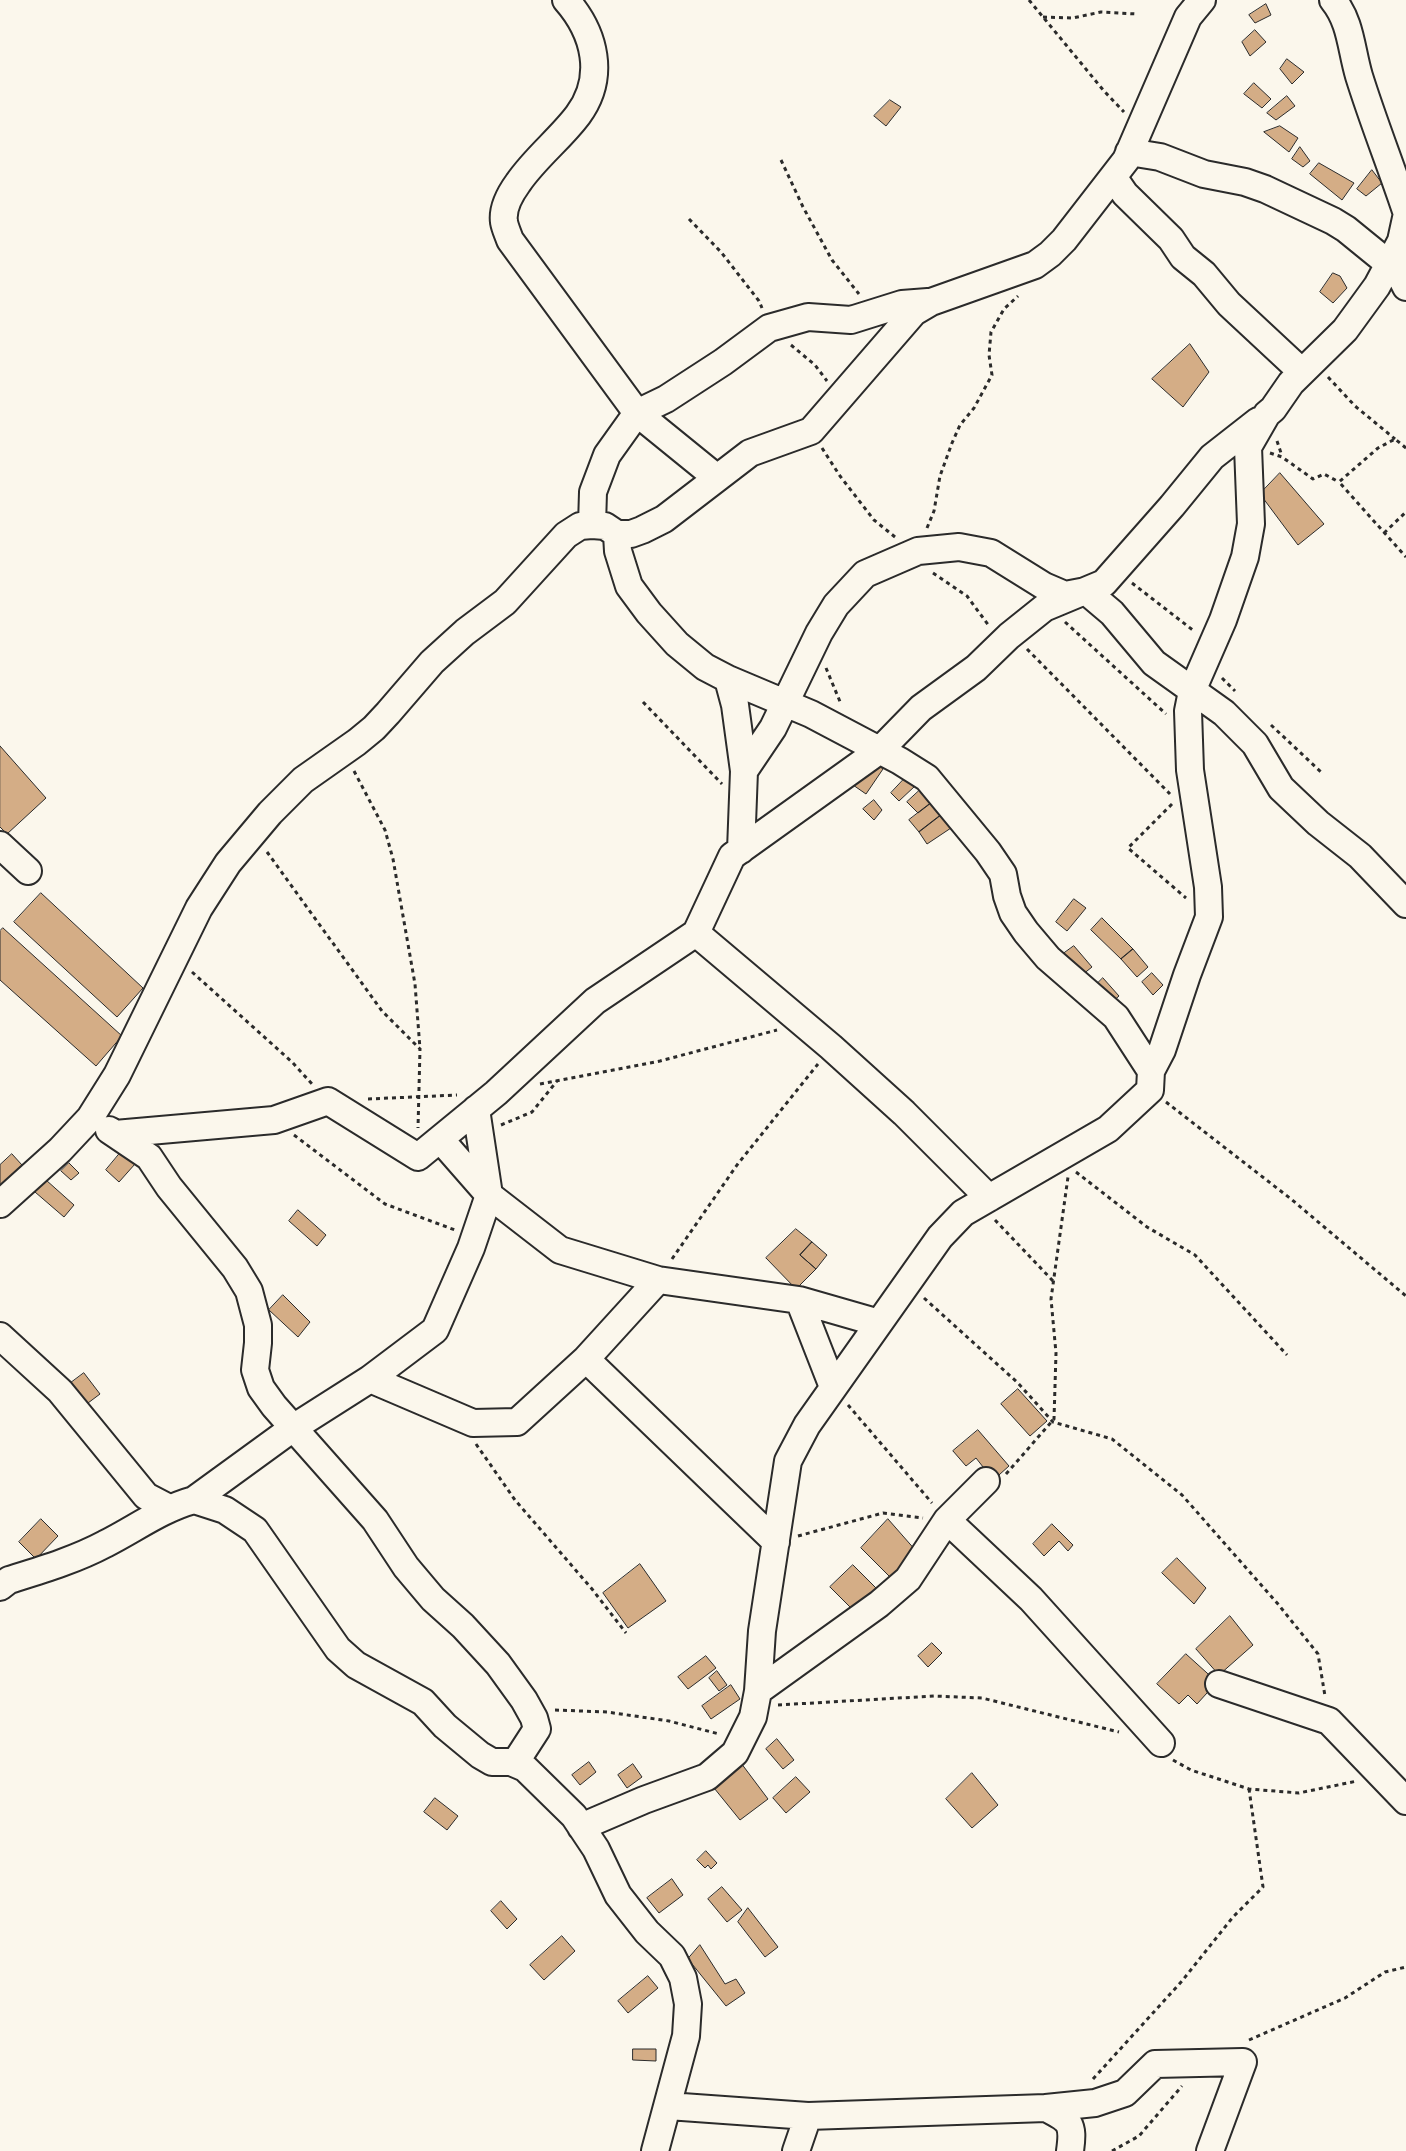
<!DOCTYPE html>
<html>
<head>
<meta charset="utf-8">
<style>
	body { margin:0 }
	canvas { display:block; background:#fbf7ec }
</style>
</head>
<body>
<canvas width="1406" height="2151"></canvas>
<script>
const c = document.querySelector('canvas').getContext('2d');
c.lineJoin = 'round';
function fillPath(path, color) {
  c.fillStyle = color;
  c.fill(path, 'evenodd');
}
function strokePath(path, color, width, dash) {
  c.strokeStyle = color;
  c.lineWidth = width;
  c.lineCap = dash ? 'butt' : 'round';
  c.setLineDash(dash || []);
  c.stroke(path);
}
const building = new Path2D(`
	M 1266,4 L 1271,15 L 1255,23 L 1249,15 Z
	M 1255,30 L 1266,42 L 1250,56 L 1242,42 Z
	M 1287,59 L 1304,72 L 1292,84 L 1280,69 Z
	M 1254,83 L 1271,99 L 1262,108 L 1244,94 Z
	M 1287,96 L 1295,106 L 1276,120 L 1267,113 Z
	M 890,100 L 901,107 L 886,126 L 874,116 Z
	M 1280,126 L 1298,138 L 1289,152 L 1264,132 Z
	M 1300,147 L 1310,161 L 1303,167 L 1292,159 Z
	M 1319,163 L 1354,183 L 1342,200 L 1310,174 Z
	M 1372,170 L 1382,183 L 1366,196 L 1357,189 Z
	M 1333,273 L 1340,276 L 1347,288 L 1333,303 L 1320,292 Z
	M 1190,344 L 1209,372 L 1183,407 L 1152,379 Z
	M 1280,473 L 1324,524 L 1298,545 L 1260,494 Z
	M 0,746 L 46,798 L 7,834 L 0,827 Z
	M 871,760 L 883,769 L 866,794 L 853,785 Z
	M 906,777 L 915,786 L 899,801 L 891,793 Z
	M 919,791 L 931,803 L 918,813 L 907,802 Z
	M 874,800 L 882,810 L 874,820 L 863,809 Z
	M 931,803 L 941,815 L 919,832 L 909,820 Z
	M 941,815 L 951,828 L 927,844 L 919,832 Z
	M 41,893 L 143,988 L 117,1017 L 14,922 Z
	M 1074,899 L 1086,908 L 1067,931 L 1056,922 Z
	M 1102,918 L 1133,949 L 1121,959 L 1091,930 Z
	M 3,928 L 122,1036 L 96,1066 L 0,980 L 0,931 Z
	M 1074,946 L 1092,967 L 1082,975 L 1063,954 Z
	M 1133,949 L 1148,967 L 1137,977 L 1121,959 Z
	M 1152,973 L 1163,985 L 1153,995 L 1142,982 Z
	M 1103,978 L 1119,996 L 1110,1004 L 1094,987 Z
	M 121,1152 L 135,1164 L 119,1182 L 106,1170 Z
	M 12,1154 L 22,1165 L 0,1186 L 0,1165 Z
	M 69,1163 L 79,1173 L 71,1180 L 61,1171 Z
	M 46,1180 L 74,1205 L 64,1217 L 35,1192 Z
	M 298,1210 L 326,1235 L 317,1246 L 289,1221 Z
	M 796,1229 L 812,1242 L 800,1255 L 816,1269 L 796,1289 L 766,1258 Z
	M 812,1242 L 827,1255 L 816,1269 L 800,1255 Z
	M 283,1295 L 310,1322 L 298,1337 L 269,1310 Z
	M 84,1373 L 100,1394 L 76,1412 L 60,1391 Z
	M 1018,1389 L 1047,1421 L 1030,1436 L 1001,1404 Z
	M 978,1430 L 1009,1466 L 990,1483 L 987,1472 L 976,1458 L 966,1466 L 953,1451 Z
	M 41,1519 L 58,1536 L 36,1559 L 19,1542 Z
	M 888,1519 L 917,1552 L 891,1578 L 861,1548 Z
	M 1052,1524 L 1073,1545 L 1068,1551 L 1059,1541 L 1044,1556 L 1033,1544 Z
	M 1177,1558 L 1206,1588 L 1194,1604 L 1162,1573 Z
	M 640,1564 L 666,1601 L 628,1628 L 603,1593 Z
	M 853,1565 L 881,1593 L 857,1614 L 830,1587 Z
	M 1230,1616 L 1253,1645 L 1219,1675 L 1196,1649 Z
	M 932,1643 L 942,1653 L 928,1667 L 918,1656 Z
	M 1186,1654 L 1217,1682 L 1197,1704 L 1188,1695 L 1179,1704 L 1157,1684 Z
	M 706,1656 L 716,1668 L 688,1689 L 678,1677 Z
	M 717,1671 L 727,1685 L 719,1691 L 709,1678 Z
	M 731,1685 L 740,1699 L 711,1719 L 702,1706 Z
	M 777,1739 L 794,1760 L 783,1769 L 766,1749 Z
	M 738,1759 L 768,1799 L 740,1820 L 710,1783 Z
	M 589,1762 L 596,1772 L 580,1785 L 572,1775 Z
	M 633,1764 L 642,1777 L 627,1788 L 618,1775 Z
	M 972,1773 L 998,1805 L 972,1828 L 946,1799 Z
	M 796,1777 L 810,1792 L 786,1813 L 773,1798 Z
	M 435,1798 L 458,1816 L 447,1830 L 424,1812 Z
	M 706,1851 L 717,1863 L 711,1869 L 708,1865 L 705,1868 L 697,1860 Z
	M 672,1879 L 683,1895 L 659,1913 L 647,1898 Z
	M 722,1887 L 742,1910 L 727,1922 L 708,1899 Z
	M 501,1901 L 517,1919 L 507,1929 L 491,1911 Z
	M 748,1908 L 778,1947 L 765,1957 L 738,1922 Z
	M 562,1936 L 575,1951 L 544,1980 L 530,1965 Z
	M 700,1945 L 725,1984 L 736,1979 L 745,1993 L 726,2006 L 688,1959 Z
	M 648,1976 L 658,1988 L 628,2013 L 618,2001 Z
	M 633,2049 L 656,2049 L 656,2061 L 633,2060 Z`);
fillPath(building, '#d4ad86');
strokePath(building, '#2b2b2b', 1);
const minor = new Path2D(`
	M 566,0 C 595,33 606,77 578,115 C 560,139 535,158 518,183 C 510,194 502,208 504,222 C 505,228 508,234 510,240 L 637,413 L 717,478
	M 1333,0 C 1351,22 1351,49 1359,76 C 1373,121 1391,166 1406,211
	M 1129,152 L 1160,157 L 1204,174 L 1245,182 L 1265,189 L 1333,221 L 1346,229 L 1389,264 L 1396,267 L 1406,287
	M 1114,178 L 1125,194 L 1171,239 L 1183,257 L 1204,274 L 1229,304 L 1302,372
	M 592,525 L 593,492 L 607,455 L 637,413 L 666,399 L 723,362 L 769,328 L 808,317 L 851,320 L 902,304 L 928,302
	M 617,534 L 618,551 L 629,586 L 649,613 L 677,644 L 705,667 L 728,679 L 811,714 L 900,761 L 927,778 L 988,852 L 1003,874 L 1007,896 L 1013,913 L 1026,932 L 1048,958 L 1116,1017 L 1151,1071
	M 728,679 L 735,705 L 744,771
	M 0,845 L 28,871
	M 741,850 L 744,771 L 773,728 L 819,633 L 836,605 L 865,574 L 918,551 L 959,547 L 991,553 L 1044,586 L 1065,595 L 1086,591 L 1112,613 L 1154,663 L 1224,713 L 1255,744 L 1281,788 L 1318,823 L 1360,856 L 1406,904
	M 696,933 L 831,1047 L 904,1113 L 989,1198
	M 109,1130 L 149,1157 L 169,1187 L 235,1268 L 249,1291 L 258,1325 L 258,1343 L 255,1370 L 261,1388 L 274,1406 L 375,1520 L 406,1567 L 433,1599 L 463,1626 L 498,1664 L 524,1700 L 534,1718 L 537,1729 L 515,1763
	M 115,1134 L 274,1120 L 328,1101 L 418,1157 L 496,1093 L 595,1001 L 696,933 L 732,856 L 880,750 L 921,708 L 976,668 L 1009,636 L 1044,608 L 1104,583 L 1172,506 L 1212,457 L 1258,421
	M 440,1139 L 489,1195 L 560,1250 L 658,1280 L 799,1300
	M 0,1204 L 60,1150 L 90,1118 L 117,1075 L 199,908 L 228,863 L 270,813 L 303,780 L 357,742 L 374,728 L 388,713 L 432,662 L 465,632 L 505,602 L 566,535 L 580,526 L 592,525 L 605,526 L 617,534 L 631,534 L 642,530 L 664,519 L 750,453 L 811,431 L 914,312 L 931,302 L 1035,265 L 1050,254 L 1064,240 L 1126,160 L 1188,17 L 1202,0
	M 658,1280 L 586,1359 L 776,1542
	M 0,1336 L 60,1391 L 146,1496 L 169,1508
	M 370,1379 L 435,1330 L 471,1248 L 489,1195 L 476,1109
	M 833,1387 L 799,1300 L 879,1323
	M 194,1500 L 225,1510 L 255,1530 L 338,1649 L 356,1665 L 423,1702 L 445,1726 L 480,1755 L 492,1762 L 511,1762 L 525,1768 L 574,1816 L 596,1849 L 618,1895 L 647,1932 L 672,1956 L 683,1978 L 688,2004 L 686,2036 L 655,2151
	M 947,1520 L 1031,1599 L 1161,1743
	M 0,1587 L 9,1580 C 41,1570 75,1560 105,1544 C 135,1529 161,1509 194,1500 L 293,1428 L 370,1379 L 473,1423 L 517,1422 L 586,1359
	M 1219,1684 L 1329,1721 L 1406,1801
	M 758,1691 L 879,1604 L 908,1579 L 947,1520 L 986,1481
	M 581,1827 L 644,1800 L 707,1777 L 735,1753 L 753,1717 L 758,1691 L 762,1631 L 788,1461 L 807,1425 L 940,1237 L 963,1213 L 1108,1129 L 1150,1090 L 1151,1071 L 1162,1050 L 1187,975 L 1209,917 L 1208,887 L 1190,770 L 1188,711 L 1192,691 L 1223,620 L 1245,557 L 1251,524 L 1248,447 L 1267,414 L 1273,409 L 1291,383 L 1345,330 L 1377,286 L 1401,241 L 1406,218
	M 668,2106 L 808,2116 L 1046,2108 C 1070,2120 1074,2123 1070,2151
	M 1046,2108 L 1095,2103 L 1125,2093 L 1155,2064 L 1243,2062 L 1210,2151
	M 796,2151 L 808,2116`);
strokePath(minor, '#2b2b2b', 30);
strokePath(new Path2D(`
	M 1029,0 L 1104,91 L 1124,112
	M 1043,17 L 1073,18 L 1101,12 L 1137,14
	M 781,160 L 803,207 L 832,260 L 859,294
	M 689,219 L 721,252 L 759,301 L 762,308
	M 791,345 L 815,365 L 827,381
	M 1328,377 L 1355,406 L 1395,439
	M 1277,441 L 1282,456
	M 822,448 L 840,476 L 874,520 L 895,537
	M 1406,448 L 1395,439 L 1378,448 L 1339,482 L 1406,557
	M 1270,453 L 1282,457 L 1313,479 L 1324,474 L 1339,482
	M 927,528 L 934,511 L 940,476 L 952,443 L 960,425 L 974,408 L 992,375 L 989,355 L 991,332 L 1004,309 L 1018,296
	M 1384,533 L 1406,512
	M 933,573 L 967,596 L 989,626
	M 1132,583 L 1194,631
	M 1065,622 L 1166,714
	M 1027,649 L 1170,794
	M 826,668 L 841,704
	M 1222,678 L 1235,691
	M 643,702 L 722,784
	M 1271,725 L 1321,772
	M 354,771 L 385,830 L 393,859 L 415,984 L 420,1049
	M 1172,804 L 1128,848 L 1186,898
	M 267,852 L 382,1011 L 420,1049 L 418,1128
	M 192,972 L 292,1062 L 312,1084
	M 540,1084 L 660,1061 L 777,1030
	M 368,1099 L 457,1095
	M 1166,1102 L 1291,1199 L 1406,1296
	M 501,1125 L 532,1112 L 557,1081
	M 294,1135 L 385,1204 L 455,1230
	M 1076,1172 L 1147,1227 L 1195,1255 L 1287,1355
	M 995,1220 L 1053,1281
	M 672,1259 L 737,1165 L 818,1064
	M 924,1298 L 1018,1383 L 1053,1422 L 1112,1439 L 1182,1495 L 1278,1604 L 1318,1654 L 1325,1696
	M 848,1405 L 932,1503
	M 476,1444 L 515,1500 L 592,1589 L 626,1633
	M 1006,1474 L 1054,1419 L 1056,1353 L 1051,1299 L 1068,1177
	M 798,1536 L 883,1513 L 923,1518
	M 778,1705 L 934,1696 L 982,1698 L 1119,1732
	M 555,1710 L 607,1712 L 669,1721 L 719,1734
	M 1173,1760 L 1191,1770 L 1249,1789 L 1299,1793 L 1357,1781
	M 1249,2040 L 1345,1998 L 1385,1972 L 1406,1967
	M 1093,2079 L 1182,1981 L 1233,1917 L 1263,1887 L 1249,1789
	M 1112,2151 L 1139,2136 L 1182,2086`), '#2b2b2b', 3, [4, 4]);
strokePath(minor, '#fbf7ec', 26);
</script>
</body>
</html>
